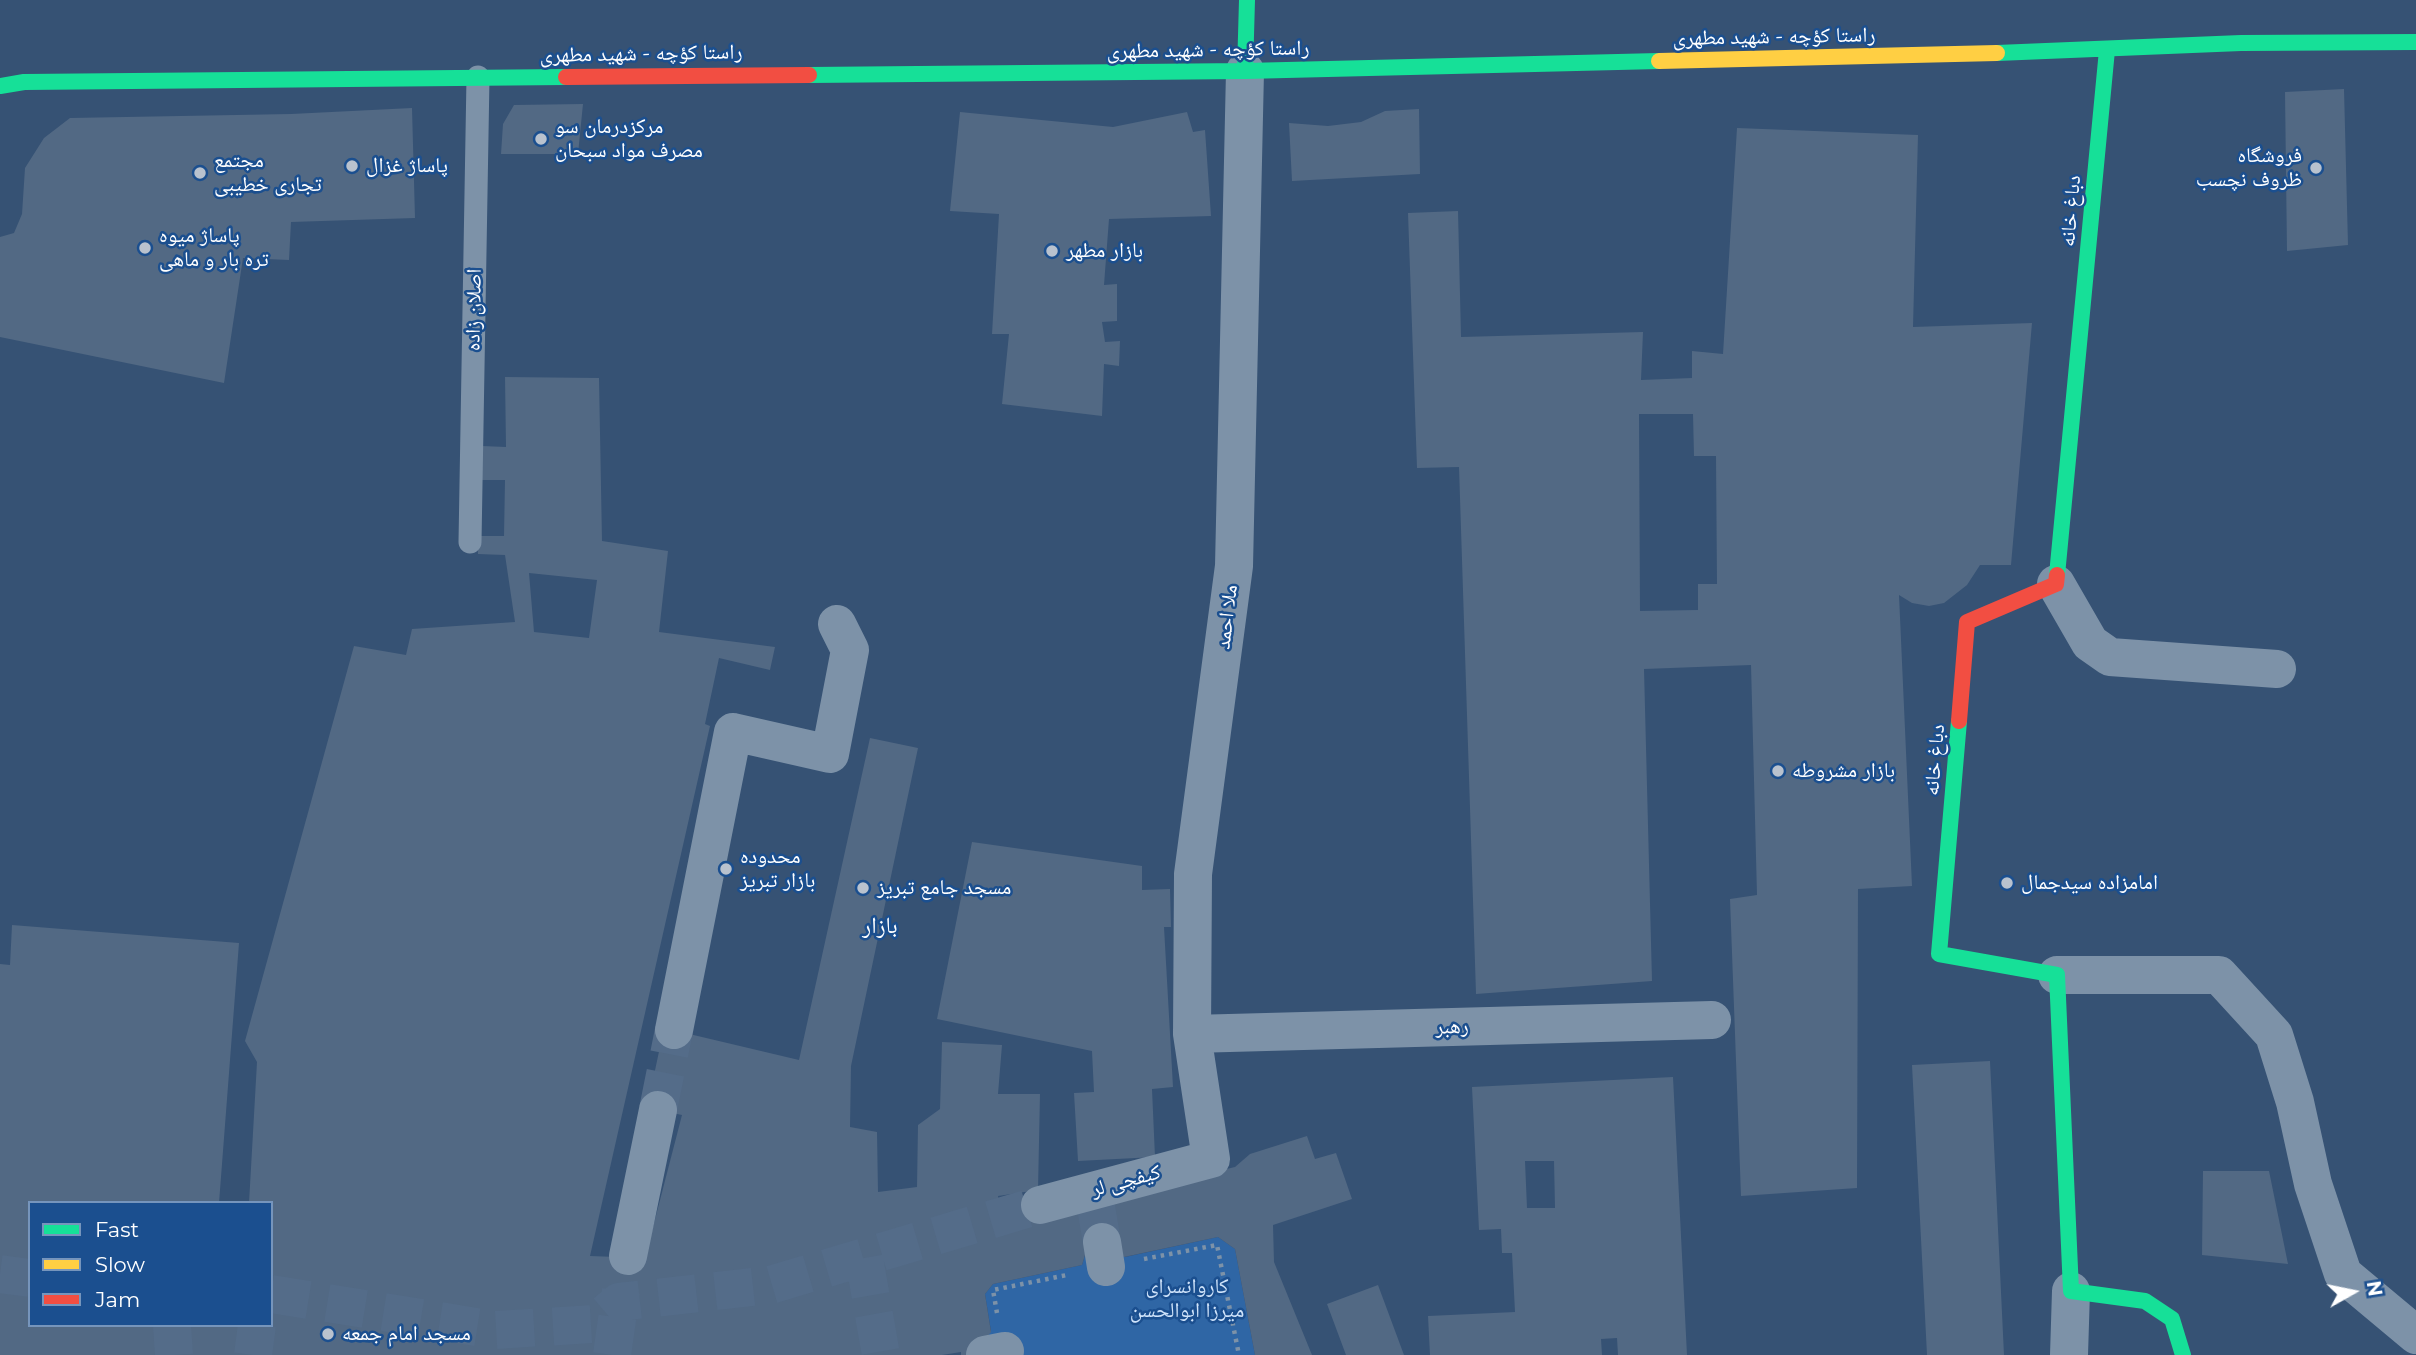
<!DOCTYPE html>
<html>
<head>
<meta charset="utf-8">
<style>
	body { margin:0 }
	#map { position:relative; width:2416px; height:1355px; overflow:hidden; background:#365274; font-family:Montserrat,sans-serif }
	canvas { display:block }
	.legend { position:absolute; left:28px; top:1201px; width:245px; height:126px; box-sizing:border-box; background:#1b4f8f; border:2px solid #7695bc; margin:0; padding:9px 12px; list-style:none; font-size:21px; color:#fff }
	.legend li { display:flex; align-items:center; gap:14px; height:35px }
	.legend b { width:35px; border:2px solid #7695bc }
	.north { position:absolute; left:2318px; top:1257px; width:70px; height:70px; -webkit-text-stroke:5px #1b4f8f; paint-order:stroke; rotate:81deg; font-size:19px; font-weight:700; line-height:28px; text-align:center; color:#fff }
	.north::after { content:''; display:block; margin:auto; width:24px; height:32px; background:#fff; clip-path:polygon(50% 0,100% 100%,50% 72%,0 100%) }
</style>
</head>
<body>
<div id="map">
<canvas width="2416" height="1355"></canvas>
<ul class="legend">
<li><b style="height:9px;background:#16e098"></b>Fast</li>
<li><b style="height:9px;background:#ffcf43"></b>Slow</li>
<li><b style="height:9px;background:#f24e42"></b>Jam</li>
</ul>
<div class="north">N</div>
</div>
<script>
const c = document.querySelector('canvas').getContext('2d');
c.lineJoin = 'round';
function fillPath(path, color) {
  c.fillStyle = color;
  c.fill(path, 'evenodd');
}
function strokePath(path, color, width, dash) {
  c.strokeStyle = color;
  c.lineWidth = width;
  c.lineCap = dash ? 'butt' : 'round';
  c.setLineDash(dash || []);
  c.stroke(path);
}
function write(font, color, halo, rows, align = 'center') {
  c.font = font + ' Montserrat,"Noto Naskh Arabic",sans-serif';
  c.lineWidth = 5;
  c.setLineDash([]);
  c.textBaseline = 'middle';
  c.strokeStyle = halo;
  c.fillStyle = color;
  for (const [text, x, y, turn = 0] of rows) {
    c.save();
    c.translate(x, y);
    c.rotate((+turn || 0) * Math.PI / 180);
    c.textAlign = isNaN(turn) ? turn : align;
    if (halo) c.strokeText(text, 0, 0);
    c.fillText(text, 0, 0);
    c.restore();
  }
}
fillPath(new Path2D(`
	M 1218,1237 L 1235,1249 L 1255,1355 L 982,1355 L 981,1345 L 991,1331 L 985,1294 L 993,1284 L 1082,1265 L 1088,1245 L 1110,1241 L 1125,1257 Z`), '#2f66a5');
fillPath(new Path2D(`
	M 2344,89 L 2348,245 L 2287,251 L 2285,92 Z
	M 583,104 L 578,154 L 501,154 L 503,124 L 514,105 Z
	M 412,108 L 415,218 L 291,222 L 289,260 L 243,258 L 224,383 L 0,337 L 0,237 L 14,233 L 22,214 L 25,168 L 44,138 L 70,118 L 291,114 Z
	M 1419,109 L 1420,174 L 1292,181 L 1289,123 L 1328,126 L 1361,122 L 1385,111 Z
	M 960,112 L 1113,127 L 1187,112 L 1193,132 L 1205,130 L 1211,216 L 1109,219 L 1104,285 L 1117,284 L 1117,321 L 1102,322 L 1105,342 L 1120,341 L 1119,366 L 1104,364 L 1102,416 L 1002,404 L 1009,334 L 992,334 L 999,214 L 950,211 Z
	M 1737,128 L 1918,135 L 1913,327 L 2032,323 L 2011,565 L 1980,565 L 1967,585 L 1944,603 L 1929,606 L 1912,603 L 1899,595 L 1912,886 L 1858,889 L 1857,1188 L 1741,1196 L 1730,899 L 1757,895 L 1751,665 L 1644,669 L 1652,981 L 1476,994 L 1459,467 L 1417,468 L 1408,213 L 1458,211 L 1461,337 L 1643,332 L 1641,380 L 1692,378 L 1692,351 L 1723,354 ZM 1639,414 L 1693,414 L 1694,456 L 1716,456 L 1717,584 L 1698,584 L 1698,610 L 1640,611 Z
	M 505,377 L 599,378 L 602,541 L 668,551 L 659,632 L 775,647 L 770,670 L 719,658 L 705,724 L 710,726 L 590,1256 L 645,1258 L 682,1115 L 647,1108 L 664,1028 L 799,1060 L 870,738 L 918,748 L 851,1066 L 850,1127 L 877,1132 L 878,1192 L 917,1187 L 918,1125 L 940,1109 L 942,1042 L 1002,1045 L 998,1094 L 1040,1094 L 1038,1190 L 998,1196 L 1002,1222 L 1235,1167 L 1250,1154 L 1307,1136 L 1315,1159 L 1336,1153 L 1352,1199 L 1273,1225 L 1274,1262 L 1312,1355 L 1255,1355 L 1235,1249 L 1218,1237 L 1124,1257 L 1110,1241 L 1088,1245 L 1082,1265 L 993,1284 L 985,1294 L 991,1332 L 981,1344 L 982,1355 L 961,1355 L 961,1352 L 942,1355 L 0,1355 L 0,964 L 10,965 L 12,925 L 239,943 L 219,1203 L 30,1203 L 30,1325 L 271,1325 L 271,1203 L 249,1203 L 257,1062 L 245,1041 L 354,646 L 406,655 L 412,629 L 515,622 L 505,555 L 478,554 L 477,536 L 504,536 L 505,480 L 481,480 L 482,446 L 506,447 ZM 529,573 L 597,580 L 589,638 L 534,632 Z
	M 972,842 L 1142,866 L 1142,890 L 1170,889 L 1171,927 L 1164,927 L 1173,1087 L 1152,1089 L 1155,1157 L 1078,1161 L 1074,1093 L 1094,1092 L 1092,1051 L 937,1019 Z
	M 1990,1061 L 2004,1355 L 1927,1355 L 1912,1065 Z
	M 1673,1077 L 1687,1355 L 1618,1355 L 1617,1338 L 1601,1339 L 1602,1355 L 1430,1355 L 1428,1316 L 1515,1312 L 1512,1253 L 1502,1253 L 1501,1229 L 1479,1230 L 1472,1087 ZM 1525,1161 L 1554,1161 L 1555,1208 L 1527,1208 Z
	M 2203,1171 L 2269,1171 L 2288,1264 L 2202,1255 Z
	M 1378,1285 L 1404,1355 L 1346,1355 L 1327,1304 Z`), '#526984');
strokePath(new Path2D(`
	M 658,1110 L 674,1030
	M 1095,1201 L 1102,1242
	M 864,1258 L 881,1355
	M 0,1274 L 30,1278
	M 271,1294 L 495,1330 L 593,1324 L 619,1302 L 770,1285 L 1040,1205
	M 172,1325 L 174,1355
	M 253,1355 L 257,1325
	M 612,1355 L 621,1291`), '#546c89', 38, [38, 19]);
strokePath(new Path2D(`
	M 1144,1259 L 1217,1245 L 1239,1355
	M 997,1313 L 993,1290 L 1067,1275`), '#7d92a8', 4.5, [3.5, 5]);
strokePath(new Path2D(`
	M 470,542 L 478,77`), '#7d92a8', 23);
strokePath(new Path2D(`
	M 2056,584 L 2090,643 L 2110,657 L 2277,669
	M 2057,975 L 2219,975 L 2274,1035 L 2295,1102 L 2313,1184 L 2343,1274 L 2416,1335
	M 674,1030 L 733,732 L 830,754 L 850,650 L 837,624
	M 1192,1034 L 1712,1020
	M 1040,1205 L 1211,1159 L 1192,1034 L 1193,874 L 1234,566 L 1245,71
	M 1102,1242 L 1106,1267
	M 628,1256 L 658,1110
	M 985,1355 L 1005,1351
	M 2069,1355 L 2071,1291`), '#7d92a8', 38);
strokePath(new Path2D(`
	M 1997,53 L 2241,43 L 2416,42
	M 1245,71 L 1247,0
	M 809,75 L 1245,71 L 1659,61
	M 0,86 L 24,82 L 566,77
	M 2057,575 L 2107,50
	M 1959,721 L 1939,954 L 2057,975 L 2071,1291 L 2145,1301 L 2172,1319 L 2183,1355`), '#16e098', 16);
strokePath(new Path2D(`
	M 1659,61 L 1997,53`), '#ffcf43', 16);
strokePath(new Path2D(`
	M 566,77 L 809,75
	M 1959,721 L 1967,622 L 2056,584 L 2057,575`), '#f24e42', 16);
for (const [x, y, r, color] of [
	[541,139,7,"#b9c2ce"],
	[352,166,7,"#b9c2ce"],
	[2316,168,7,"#b9c2ce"],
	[200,173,7,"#b9c2ce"],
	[145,248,7,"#b9c2ce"],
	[1052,251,7,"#b9c2ce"],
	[1778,771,7,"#b9c2ce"],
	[726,869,7,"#b9c2ce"],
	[2007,883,7,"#b9c2ce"],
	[863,888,7,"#b9c2ce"],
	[328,1334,7,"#b9c2ce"]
]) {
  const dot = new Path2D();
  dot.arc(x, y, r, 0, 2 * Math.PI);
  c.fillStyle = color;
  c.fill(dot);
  strokePath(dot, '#1b4f8f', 2.5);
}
write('21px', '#fff', '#1b4f8f', [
	["راستا کؤچه - شهید مطهری",1774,37,-1],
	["راستا کؤچه - شهید مطهری",1208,50,-1],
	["راستا کؤچه - شهید مطهری",641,54,-1],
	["دباغ خانه",2071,211,-85],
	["اصلان زاده",474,310,-89],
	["ملا احمد",1227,617,-83],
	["دباغ خانه",1935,760,-85],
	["رهبر",1452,1027,-2],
	["کیفچی لر",1126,1181,-15]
]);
write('21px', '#fff', '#1b4f8f', [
	["مرکزدرمان سو",555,127],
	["مصرف مواد سبحان",555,151],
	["فروشگاه",2302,156,"right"],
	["ظروف نچسب",2302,180,"right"],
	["مجتمع",214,161],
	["تجاری خطیبی",214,185],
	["پاساژ غزال",366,166],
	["پاساژ میوه",159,236],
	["تره بار و ماهی",159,260],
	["بازار مطهر",1066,251],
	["بازار مشروطه",1792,771],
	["محدوده",740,857],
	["بازار تبریز",740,881],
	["امامزاده سیدجمال",2021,883],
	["مسجد جامع تبریز",877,888],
	["مسجد امام جمعه",342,1334]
], 'left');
write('21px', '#cfe3fa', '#1b4f8f', [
	["کاروانسرای",1187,1287],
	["میرزا ابوالحسن",1187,1311]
]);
write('23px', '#fff', '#1b4f8f', [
	["بازار",880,926]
]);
</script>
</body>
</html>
